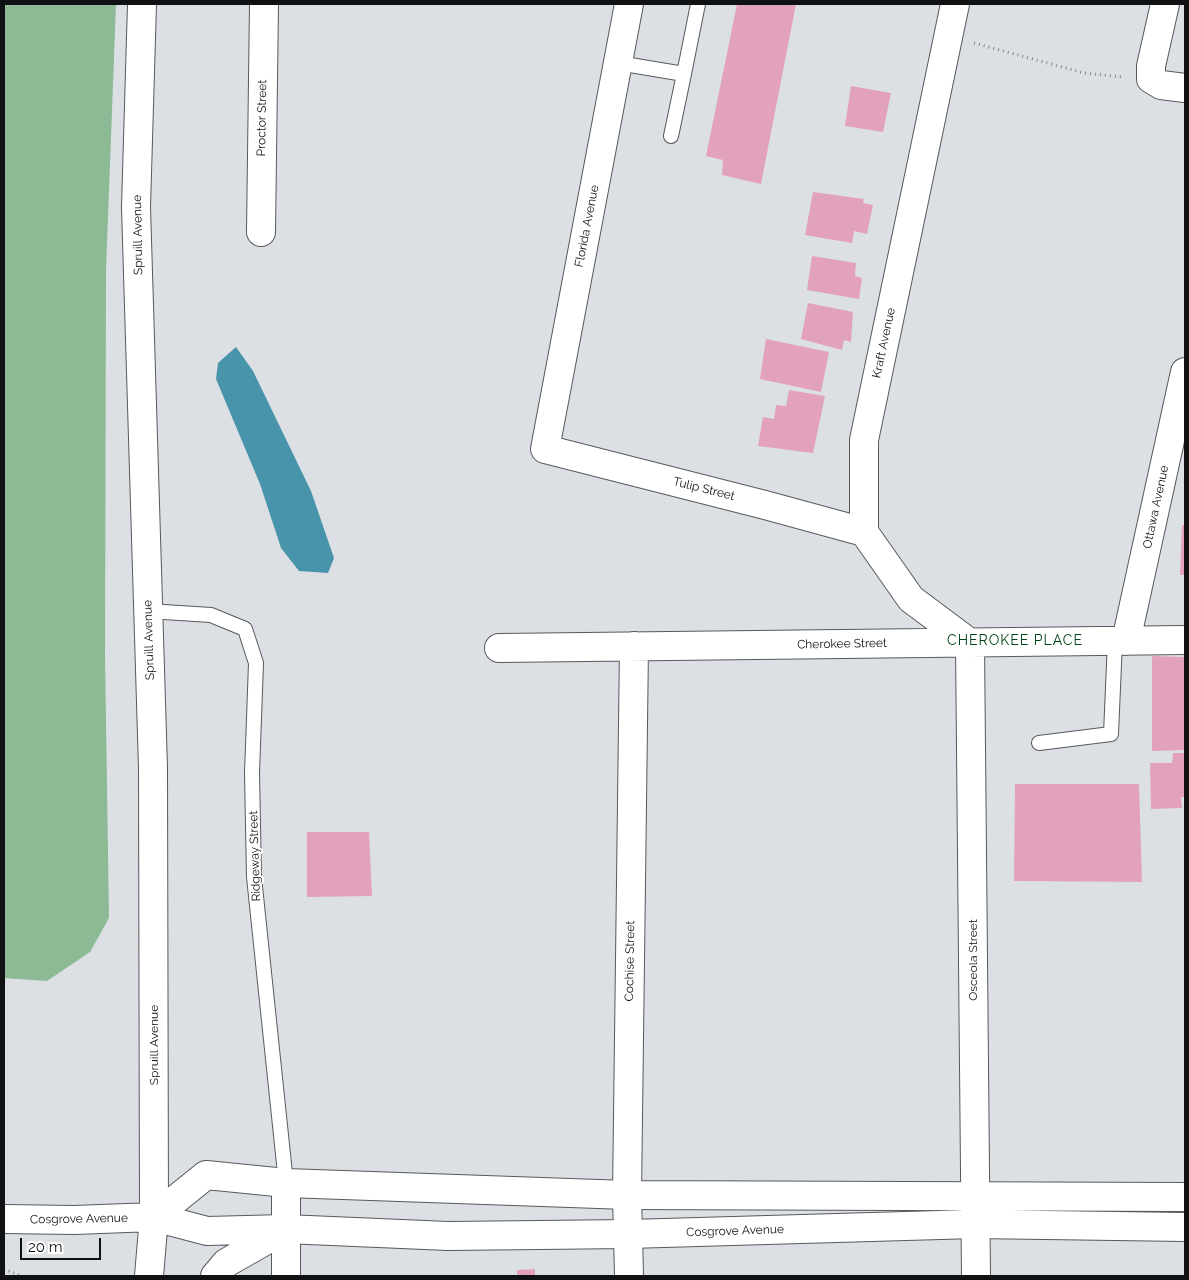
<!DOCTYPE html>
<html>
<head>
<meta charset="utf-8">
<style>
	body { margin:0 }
	#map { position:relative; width:1189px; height:1280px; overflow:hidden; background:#dce0e4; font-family:Raleway,sans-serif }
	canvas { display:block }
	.frame { position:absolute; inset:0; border:5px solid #101112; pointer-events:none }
	.scale { position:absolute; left:20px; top:1238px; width:81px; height:22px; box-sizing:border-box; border:2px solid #101112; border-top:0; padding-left:6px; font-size:15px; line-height:18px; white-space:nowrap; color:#101112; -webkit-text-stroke:4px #fff; paint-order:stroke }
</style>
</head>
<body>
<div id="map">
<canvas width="1189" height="1280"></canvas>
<div class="frame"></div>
<div class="scale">20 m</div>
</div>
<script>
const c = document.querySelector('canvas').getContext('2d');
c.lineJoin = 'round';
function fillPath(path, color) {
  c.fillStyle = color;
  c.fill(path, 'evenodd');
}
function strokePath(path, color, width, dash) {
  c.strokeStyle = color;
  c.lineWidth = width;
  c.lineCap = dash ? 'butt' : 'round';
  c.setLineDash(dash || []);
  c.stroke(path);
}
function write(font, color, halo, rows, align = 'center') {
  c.font = font + ' Raleway,sans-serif';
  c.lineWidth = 4;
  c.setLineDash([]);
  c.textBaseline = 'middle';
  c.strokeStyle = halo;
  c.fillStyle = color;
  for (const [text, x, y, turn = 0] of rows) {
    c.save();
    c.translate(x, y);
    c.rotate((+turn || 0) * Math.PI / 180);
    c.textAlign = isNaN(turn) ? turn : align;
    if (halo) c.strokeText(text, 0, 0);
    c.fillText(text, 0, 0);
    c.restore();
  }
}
fillPath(new Path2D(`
	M 4,4 L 116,4 L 106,271 L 105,655 L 109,918 L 90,952 L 47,981 L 4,978 Z`), '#8cba95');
fillPath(new Path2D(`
	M 236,347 L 253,371 L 311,491 L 334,558 L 328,573 L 299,571 L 281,548 L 260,484 L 216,379 L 218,363 Z`), '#4794ab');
fillPath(new Path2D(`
	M 737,4 L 796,4 L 761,184 L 722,175 L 723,160 L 706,156 Z
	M 851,86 L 891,93 L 883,132 L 845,126 Z
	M 813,192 L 864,199 L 863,203 L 873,205 L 867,234 L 854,231 L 852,243 L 805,235 Z
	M 812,256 L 856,263 L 855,276 L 862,278 L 859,299 L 807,290 Z
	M 808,303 L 853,312 L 851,342 L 844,340 L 842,350 L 801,339 Z
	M 766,339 L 829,352 L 821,392 L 760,379 Z
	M 789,390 L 825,396 L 813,453 L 758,446 L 763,417 L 774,419 L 776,405 L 786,406 Z
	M 1182,525 L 1185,525 L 1185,575 L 1180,575 Z
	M 1152,656 L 1185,657 L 1185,750 L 1152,751 Z
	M 1173,753 L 1185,753 L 1185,797 L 1181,797 L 1182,808 L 1151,809 L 1150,763 L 1172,763 Z
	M 1015,784 L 1139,784 L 1142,882 L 1014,881 Z
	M 307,832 L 369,832 L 372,896 L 307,897 Z
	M 535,1269 L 535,1276 L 517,1276 L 517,1270 Z`), '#e2a2bd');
const service = new Path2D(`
	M 618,63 L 684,74 L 671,136
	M 684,74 L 698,4
	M 148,611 L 211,615 L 245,629 L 256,663 L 252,773 L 254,877 L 286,1183
	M 1039,743 L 1111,734 L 1115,641`);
const minor = new Path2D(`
	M 629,4 L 545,449 L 765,505 L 864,532
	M 955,4 L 864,440 L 864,532 L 911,599 L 970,643 L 976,1276
	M 1165,4 L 1151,66 L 1151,79 L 1161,85 L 1185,88
	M 261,232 L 264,4
	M 1126,641 L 1185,372
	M 499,648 L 1185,640
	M 286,1183 L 286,1276
	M 629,1276 L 627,1195 L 634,646`);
const tertiary = new Path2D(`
	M 142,4 L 136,207 L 153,768 L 154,1217 L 149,1276
	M 154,1217 L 206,1175 L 286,1183 L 627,1195 L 1185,1197
	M 4,1219 L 74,1220 L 154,1217 L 207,1231 L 285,1229 L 448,1236 L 629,1234 L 975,1224 L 1185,1227
	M 215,1276 L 226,1263 L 284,1230`);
strokePath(service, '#56595d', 16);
strokePath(minor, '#56595d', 30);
strokePath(tertiary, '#56595d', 30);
strokePath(new Path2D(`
	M 974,43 L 1084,73 L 1123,77
	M 4,1269 L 21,1276`), '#828588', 3, [1, 4]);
strokePath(service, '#fff', 14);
strokePath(minor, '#fff', 28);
strokePath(tertiary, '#fff', 28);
write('12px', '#101112', '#fff', [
	["Proctor Street",262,118,-89],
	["Florida Avenue",587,226,-79],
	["Spruill Avenue",138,235,-91],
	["Kraft Avenue",884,343,-78],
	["Tulip Street",704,489,14],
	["Ottawa Avenue",1156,507,-78],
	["Spruill Avenue",149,640,-92],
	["Cherokee Street",842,644,-1],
	["Ridgeway Street",255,856,-92],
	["Osceola Street",973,960,-90],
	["Cochise Street",630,961,-89],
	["Spruill Avenue",154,1045,-90],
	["Cosgrove Avenue",79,1219,-1],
	["Cosgrove Avenue",735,1231,-2]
]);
c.letterSpacing = '1px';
write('14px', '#024514', '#fff', [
	["CHEROKEE PLACE",1015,641]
]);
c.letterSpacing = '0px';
</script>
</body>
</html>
